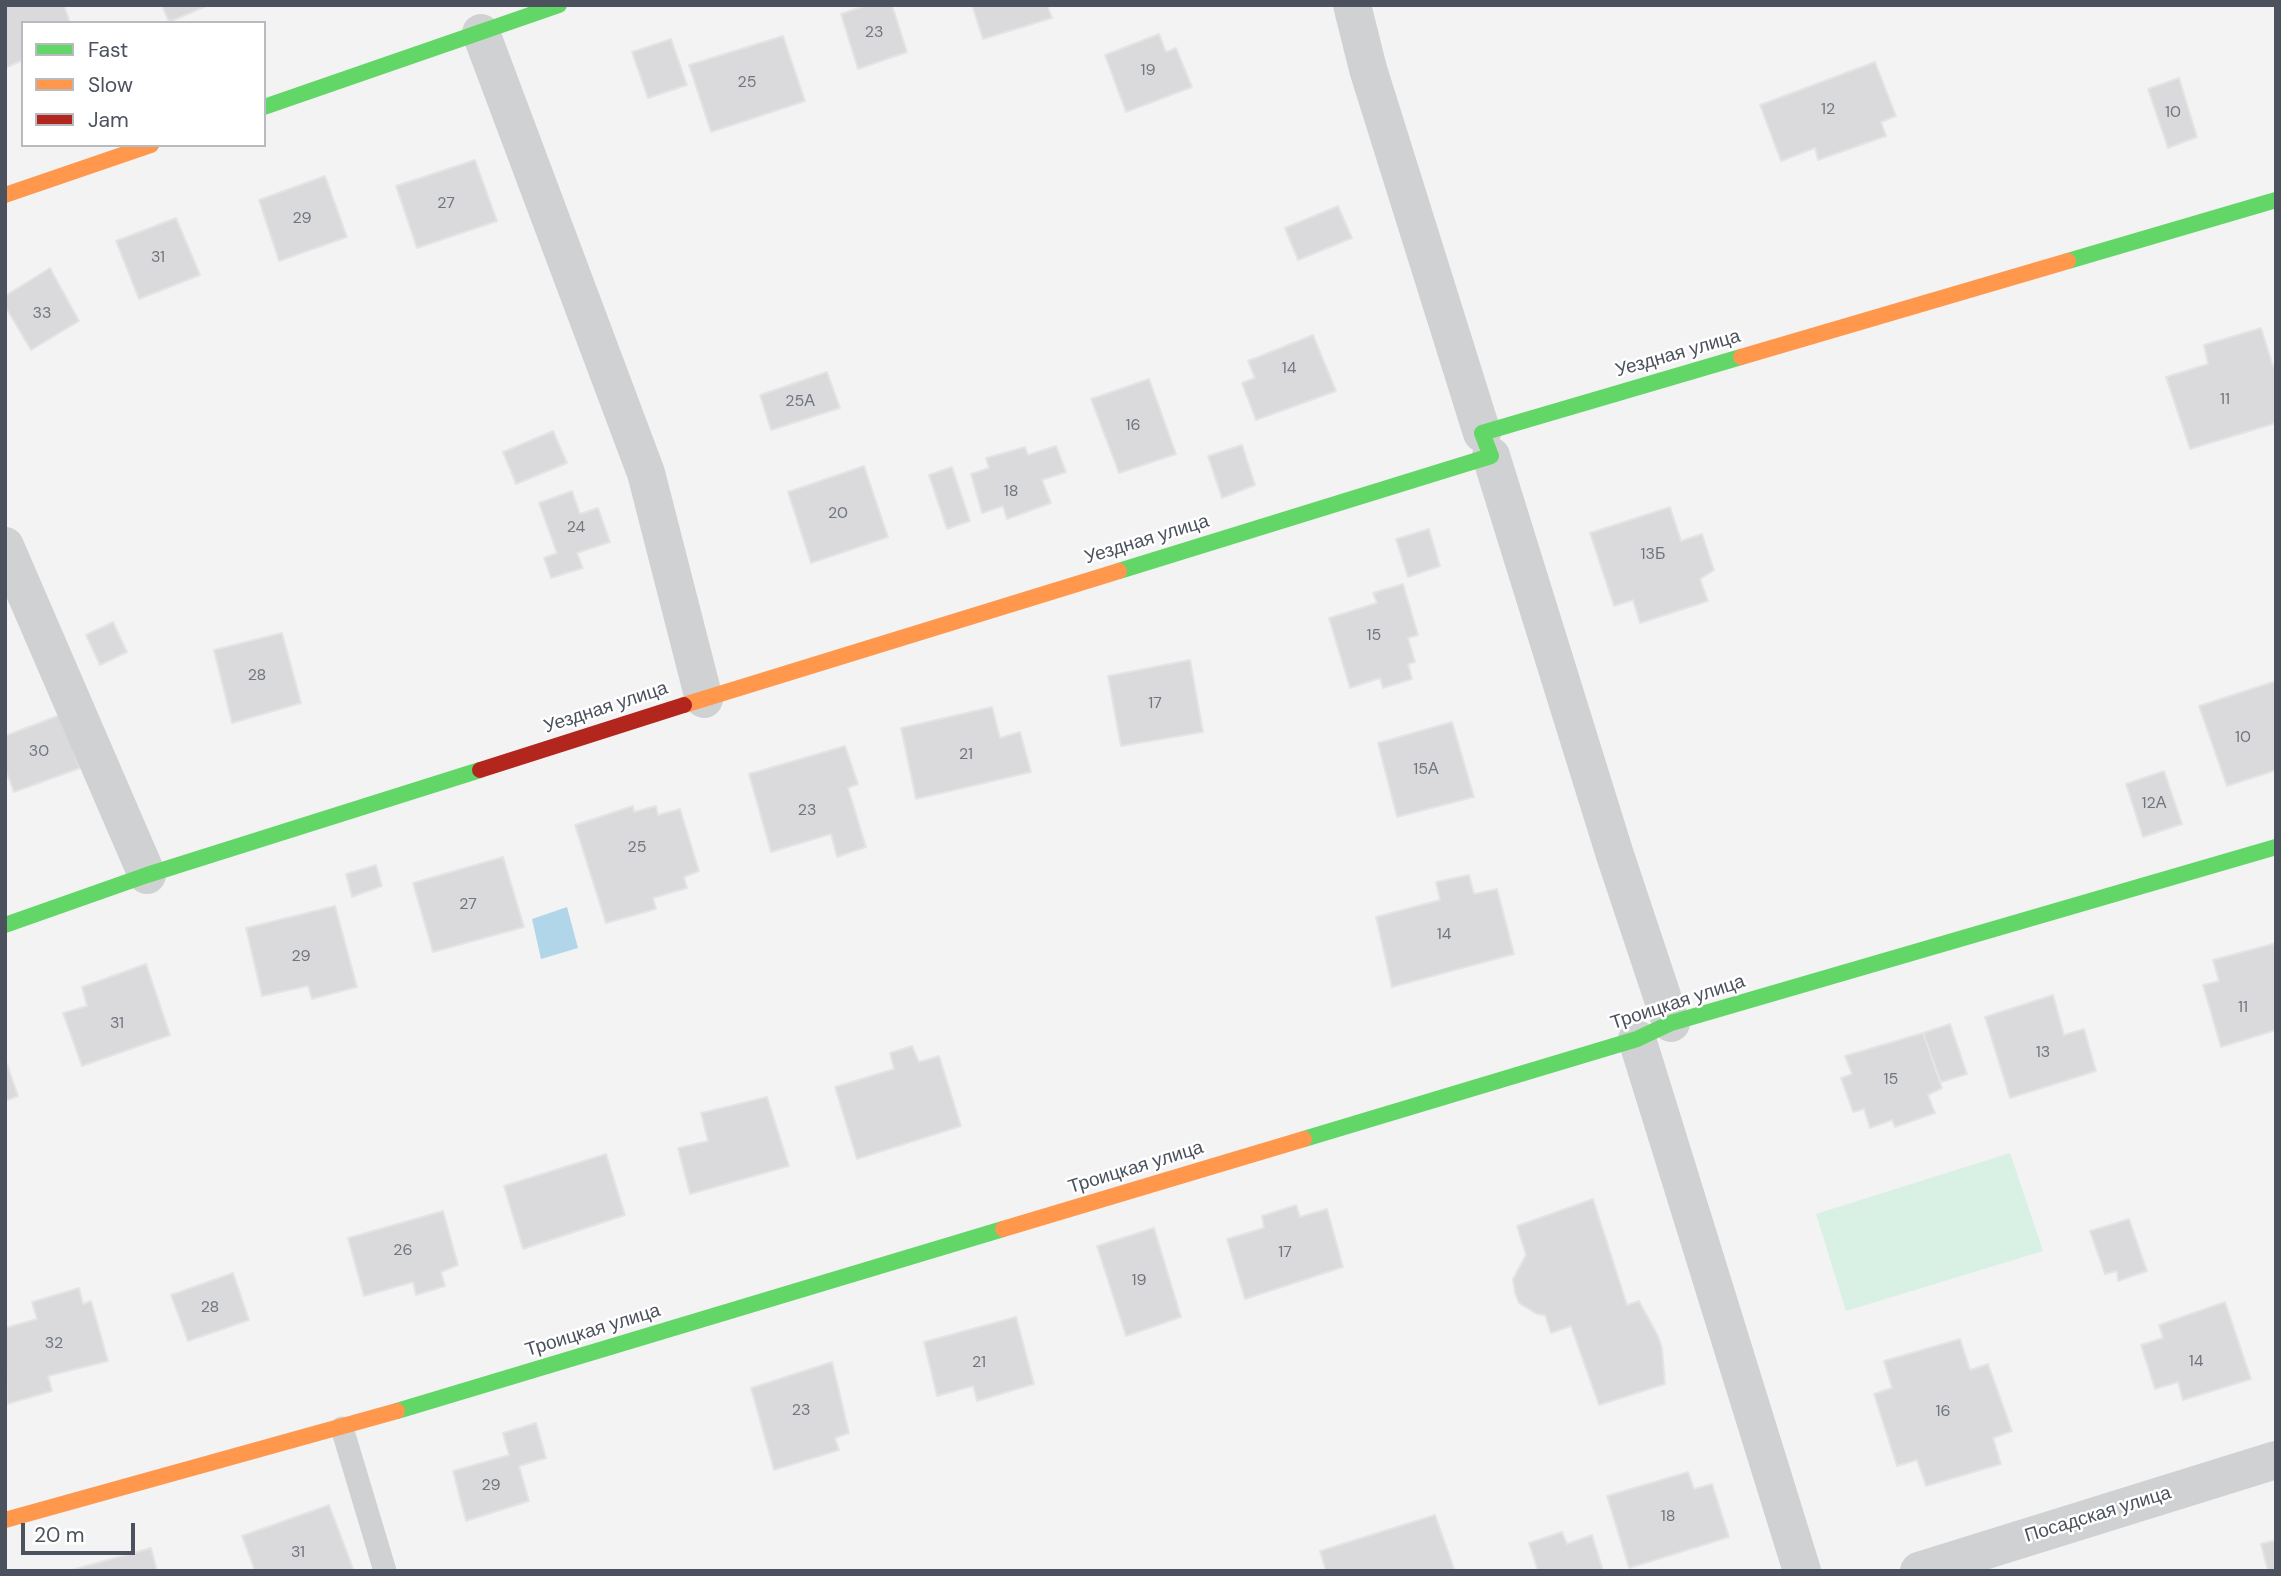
<!DOCTYPE html>
<html>
<head>
<meta charset="utf-8">
<style>
	body { margin:0 }
	#map { position:relative; width:2281px; height:1576px; overflow:hidden; background:#f3f3f3; font-family:"DM Sans",sans-serif }
	canvas { display:block }
	.frame { position:absolute; inset:0; border:7px solid #4b525e; pointer-events:none }
	.legend { position:absolute; left:21px; top:21px; width:245px; height:126px; box-sizing:border-box; background:#fff; border:2px solid #b7babf; margin:0; padding:9px 12px; list-style:none; font-size:21px; color:#4b525e }
	.legend li { display:flex; align-items:center; gap:14px; height:35px }
	.legend b { width:35px; border:2px solid #b7babf }
	.scale { position:absolute; left:21px; top:1523px; width:114px; height:32px; box-sizing:border-box; border:4px solid #4b525e; border-top:0; padding-left:9px; font-size:21px; line-height:24px; white-space:nowrap; color:#4b525e; -webkit-text-stroke:5px #fff; paint-order:stroke }
</style>
</head>
<body>
<div id="map">
<canvas width="2281" height="1576"></canvas>
<div class="frame"></div>
<ul class="legend">
<li><b style="height:9px;background:#63d668"></b>Fast</li>
<li><b style="height:9px;background:#ff974d"></b>Slow</li>
<li><b style="height:9px;background:#b3261e"></b>Jam</li>
</ul>
<div class="scale">20 m</div>
</div>
<script>
const c = document.querySelector('canvas').getContext('2d');
c.lineJoin = 'round';
function fillPath(path, color) {
  c.fillStyle = color;
  c.fill(path, 'evenodd');
}
function strokePath(path, color, width, dash) {
  c.strokeStyle = color;
  c.lineWidth = width;
  c.lineCap = dash ? 'butt' : 'round';
  c.setLineDash(dash || []);
  c.stroke(path);
}
function write(font, color, halo, rows, align = 'center') {
  c.font = font + ' "DM Sans",sans-serif';
  c.lineWidth = 5;
  c.setLineDash([]);
  c.textBaseline = 'middle';
  c.strokeStyle = halo;
  c.fillStyle = color;
  for (const [text, x, y, turn = 0] of rows) {
    c.save();
    c.translate(x, y);
    c.rotate((+turn || 0) * Math.PI / 180);
    c.textAlign = isNaN(turn) ? turn : align;
    if (halo) c.strokeText(text, 0, 0);
    c.fillText(text, 0, 0);
    c.restore();
  }
}
fillPath(new Path2D(`
	M 2010,1153 L 2043,1251 L 1846,1311 L 1816,1214 Z`), '#d9f0e5');
fillPath(new Path2D(`
	M 567,907 L 578,948 L 541,959 L 532,919 Z`), '#b1d6ea');
const building = new Path2D(`
	M 64,5 L 70,23 L 23,23 L 23,60 L 5,68 L 5,6 Z
	M 162,5 L 209,5 L 169,22 Z
	M 868,5 L 892,5 L 907,52 L 858,69 L 841,14 Z
	M 972,5 L 1047,5 L 1052,18 L 983,39 Z
	M 1159,34 L 1166,52 L 1176,48 L 1192,87 L 1126,112 L 1105,55 Z
	M 783,36 L 805,101 L 711,132 L 689,65 Z
	M 671,39 L 687,85 L 648,98 L 632,52 Z
	M 1875,62 L 1896,116 L 1881,122 L 1886,136 L 1818,160 L 1815,148 L 1781,161 L 1760,105 Z
	M 2179,78 L 2197,137 L 2168,148 L 2148,89 Z
	M 475,160 L 497,221 L 417,248 L 396,186 Z
	M 325,176 L 347,237 L 279,261 L 259,200 Z
	M 1338,206 L 1352,238 L 1298,260 L 1285,228 Z
	M 176,218 L 200,275 L 139,299 L 116,241 Z
	M 50,268 L 79,321 L 31,350 L 5,306 L 5,296 Z
	M 2261,328 L 2273,366 L 2276,365 L 2276,423 L 2190,449 L 2166,377 L 2208,364 L 2204,345 Z
	M 1313,335 L 1336,391 L 1256,420 L 1242,383 L 1255,378 L 1248,361 Z
	M 827,372 L 840,408 L 771,430 L 760,395 Z
	M 1149,379 L 1176,454 L 1119,473 L 1091,399 Z
	M 553,431 L 567,463 L 516,484 L 503,452 Z
	M 1242,445 L 1255,485 L 1222,498 L 1208,456 Z
	M 1056,446 L 1066,472 L 1042,480 L 1051,503 L 1007,519 L 1003,506 L 982,513 L 971,474 L 989,468 L 986,458 L 1025,447 L 1028,455 Z
	M 864,466 L 888,537 L 811,563 L 788,492 Z
	M 952,467 L 970,521 L 947,529 L 929,475 Z
	M 572,491 L 580,514 L 598,508 L 610,542 L 577,553 L 583,568 L 551,578 L 544,558 L 557,553 L 539,503 Z
	M 1670,507 L 1681,541 L 1702,534 L 1714,570 L 1700,579 L 1708,601 L 1640,623 L 1633,600 L 1614,606 L 1590,533 Z
	M 1429,529 L 1440,566 L 1408,577 L 1396,539 Z
	M 1403,584 L 1418,635 L 1408,638 L 1415,662 L 1408,664 L 1412,679 L 1383,688 L 1380,678 L 1350,688 L 1329,618 L 1377,603 L 1373,593 Z
	M 113,622 L 127,652 L 100,665 L 86,635 Z
	M 282,633 L 301,703 L 232,723 L 214,650 Z
	M 1190,660 L 1203,732 L 1121,746 L 1108,676 Z
	M 2276,681 L 2276,770 L 2227,786 L 2199,706 Z
	M 992,707 L 1000,738 L 1020,732 L 1031,772 L 916,799 L 901,728 Z
	M 60,715 L 80,768 L 14,792 L 5,768 L 5,736 Z
	M 1452,722 L 1474,797 L 1397,817 L 1378,743 Z
	M 845,746 L 858,784 L 848,788 L 866,847 L 837,857 L 831,834 L 771,852 L 749,774 Z
	M 2164,771 L 2182,824 L 2143,837 L 2126,784 Z
	M 633,806 L 634,812 L 656,806 L 658,815 L 680,809 L 699,871 L 684,877 L 687,888 L 653,898 L 656,909 L 606,923 L 575,825 Z
	M 503,857 L 524,927 L 433,952 L 413,883 Z
	M 376,865 L 382,886 L 352,897 L 346,874 Z
	M 1469,875 L 1474,894 L 1497,889 L 1514,954 L 1392,987 L 1376,917 L 1440,900 L 1436,882 Z
	M 335,906 L 357,987 L 312,999 L 308,986 L 262,996 L 246,928 Z
	M 2276,943 L 2276,1030 L 2221,1047 L 2203,985 L 2219,981 L 2213,960 Z
	M 146,964 L 170,1035 L 82,1066 L 63,1013 L 87,1006 L 82,987 Z
	M 2053,995 L 2064,1035 L 2084,1029 L 2096,1071 L 2010,1098 L 1985,1017 Z
	M 1950,1024 L 1967,1074 L 1941,1082 L 1923,1033 Z
	M 1923,1033 L 1942,1088 L 1928,1095 L 1935,1113 L 1895,1127 L 1892,1120 L 1870,1128 L 1864,1109 L 1853,1112 L 1841,1078 L 1852,1074 L 1845,1056 Z
	M 912,1046 L 919,1062 L 939,1056 L 961,1126 L 857,1159 L 835,1087 L 894,1069 L 890,1053 Z
	M 7,1064 L 18,1096 L 5,1101 L 5,1065 Z
	M 767,1097 L 789,1166 L 690,1194 L 678,1148 L 708,1141 L 701,1113 Z
	M 606,1154 L 625,1215 L 523,1249 L 504,1186 Z
	M 1593,1199 L 1627,1305 L 1639,1301 L 1658,1336 L 1662,1348 L 1665,1384 L 1599,1405 L 1571,1326 L 1551,1333 L 1545,1315 L 1537,1314 L 1519,1303 L 1515,1293 L 1513,1279 L 1526,1255 L 1517,1226 Z
	M 1296,1205 L 1300,1217 L 1327,1209 L 1343,1267 L 1245,1299 L 1227,1239 L 1264,1228 L 1262,1216 Z
	M 443,1211 L 458,1265 L 441,1272 L 445,1286 L 416,1295 L 413,1282 L 364,1296 L 348,1238 Z
	M 2129,1219 L 2147,1271 L 2118,1281 L 2117,1271 L 2105,1274 L 2090,1231 Z
	M 1154,1228 L 1181,1317 L 1126,1336 L 1097,1246 Z
	M 233,1273 L 249,1320 L 188,1341 L 171,1295 Z
	M 79,1288 L 83,1304 L 91,1301 L 108,1361 L 48,1376 L 52,1391 L 7,1404 L 5,1328 L 37,1319 L 32,1302 Z
	M 2225,1302 L 2251,1379 L 2183,1400 L 2178,1382 L 2155,1389 L 2141,1345 L 2163,1338 L 2159,1325 Z
	M 1016,1317 L 1034,1384 L 977,1401 L 973,1386 L 937,1396 L 924,1342 Z
	M 1960,1339 L 1970,1370 L 1988,1364 L 2012,1431 L 1993,1438 L 2001,1464 L 1926,1486 L 1917,1460 L 1897,1466 L 1874,1394 L 1892,1388 L 1884,1361 Z
	M 832,1362 L 849,1433 L 835,1438 L 839,1450 L 774,1470 L 751,1388 Z
	M 536,1423 L 546,1458 L 519,1466 L 529,1501 L 466,1521 L 453,1471 L 509,1455 L 503,1433 Z
	M 1688,1472 L 1694,1489 L 1712,1484 L 1729,1537 L 1629,1568 L 1607,1496 Z
	M 329,1505 L 354,1571 L 255,1571 L 242,1536 Z
	M 1435,1515 L 1455,1571 L 1326,1571 L 1320,1551 Z
	M 1562,1532 L 1567,1544 L 1592,1535 L 1603,1571 L 1538,1571 L 1529,1543 Z
	M 2276,1540 L 2276,1571 L 2268,1571 L 2261,1544 Z
	M 151,1548 L 157,1571 L 68,1571 Z`);
fillPath(building, '#dadadc');
strokePath(building, '#e4e4e5', 2);
strokePath(new Path2D(`
	M 342,1428 L 385,1571`), '#cfd1d3', 23);
strokePath(new Path2D(`
	M 1352,5 L 1368,69 L 1482,433
	M 481,33 L 646,473 L 704,699
	M 1491,456 L 1615,855 L 1671,1023
	M 5,546 L 147,875
	M 1637,1039 L 1802,1571
	M 1919,1571 L 2276,1460`), '#cfd1d3', 38);
strokePath(new Path2D(`
	M 264,107 L 559,5
	M 2068,261 L 2276,200
	M 1119,571 L 1491,456 L 1482,433 L 1741,357
	M 5,925 L 147,875 L 480,770
	M 1304,1139 L 1637,1039 L 1671,1023 L 2276,847
	M 397,1411 L 1003,1229`), '#63d668', 16);
strokePath(new Path2D(`
	M 5,195 L 151,145
	M 1741,357 L 2068,261
	M 684,705 L 1119,571
	M 1003,1229 L 1304,1139
	M 5,1520 L 397,1411`), '#ff974d', 16);
strokePath(new Path2D(`
	M 480,770 L 684,705`), '#b3261e', 16);
write('16px', '#70767f', null, [
	["23",874,33],
	["19",1148,71],
	["25",747,83],
	["12",1828,110],
	["10",2173,113],
	["27",446,204],
	["29",302,219],
	["31",158,258],
	["33",42,314],
	["14",1289,369],
	["11",2225,400],
	["25А",800,402],
	["16",1133,426],
	["18",1011,492],
	["20",838,514],
	["24",576,528],
	["13Б",1653,555],
	["15",1374,636],
	["28",257,676],
	["17",1155,704],
	["10",2243,738],
	["30",39,752],
	["21",966,755],
	["15А",1426,770],
	["12А",2154,804],
	["23",807,811],
	["25",637,848],
	["27",468,905],
	["14",1444,935],
	["29",301,957],
	["11",2243,1008],
	["31",117,1024],
	["13",2043,1053],
	["15",1891,1080],
	["26",403,1251],
	["17",1285,1253],
	["19",1139,1281],
	["28",210,1308],
	["32",54,1344],
	["14",2196,1362],
	["21",979,1363],
	["23",801,1411],
	["16",1943,1412],
	["29",491,1486],
	["18",1668,1517],
	["31",298,1553]
]);
write('19px', '#4b525e', '#fff', [
	["Уездная улица",1678,354,-16],
	["Уездная улица",1147,540,-17],
	["Уездная улица",606,708,-18],
	["Троицкая улица",1678,1003,-18],
	["Троицкая улица",1136,1168,-17],
	["Троицкая улица",593,1331,-17],
	["Посадская улица",2098,1515,-17]
]);
</script>
</body>
</html>
